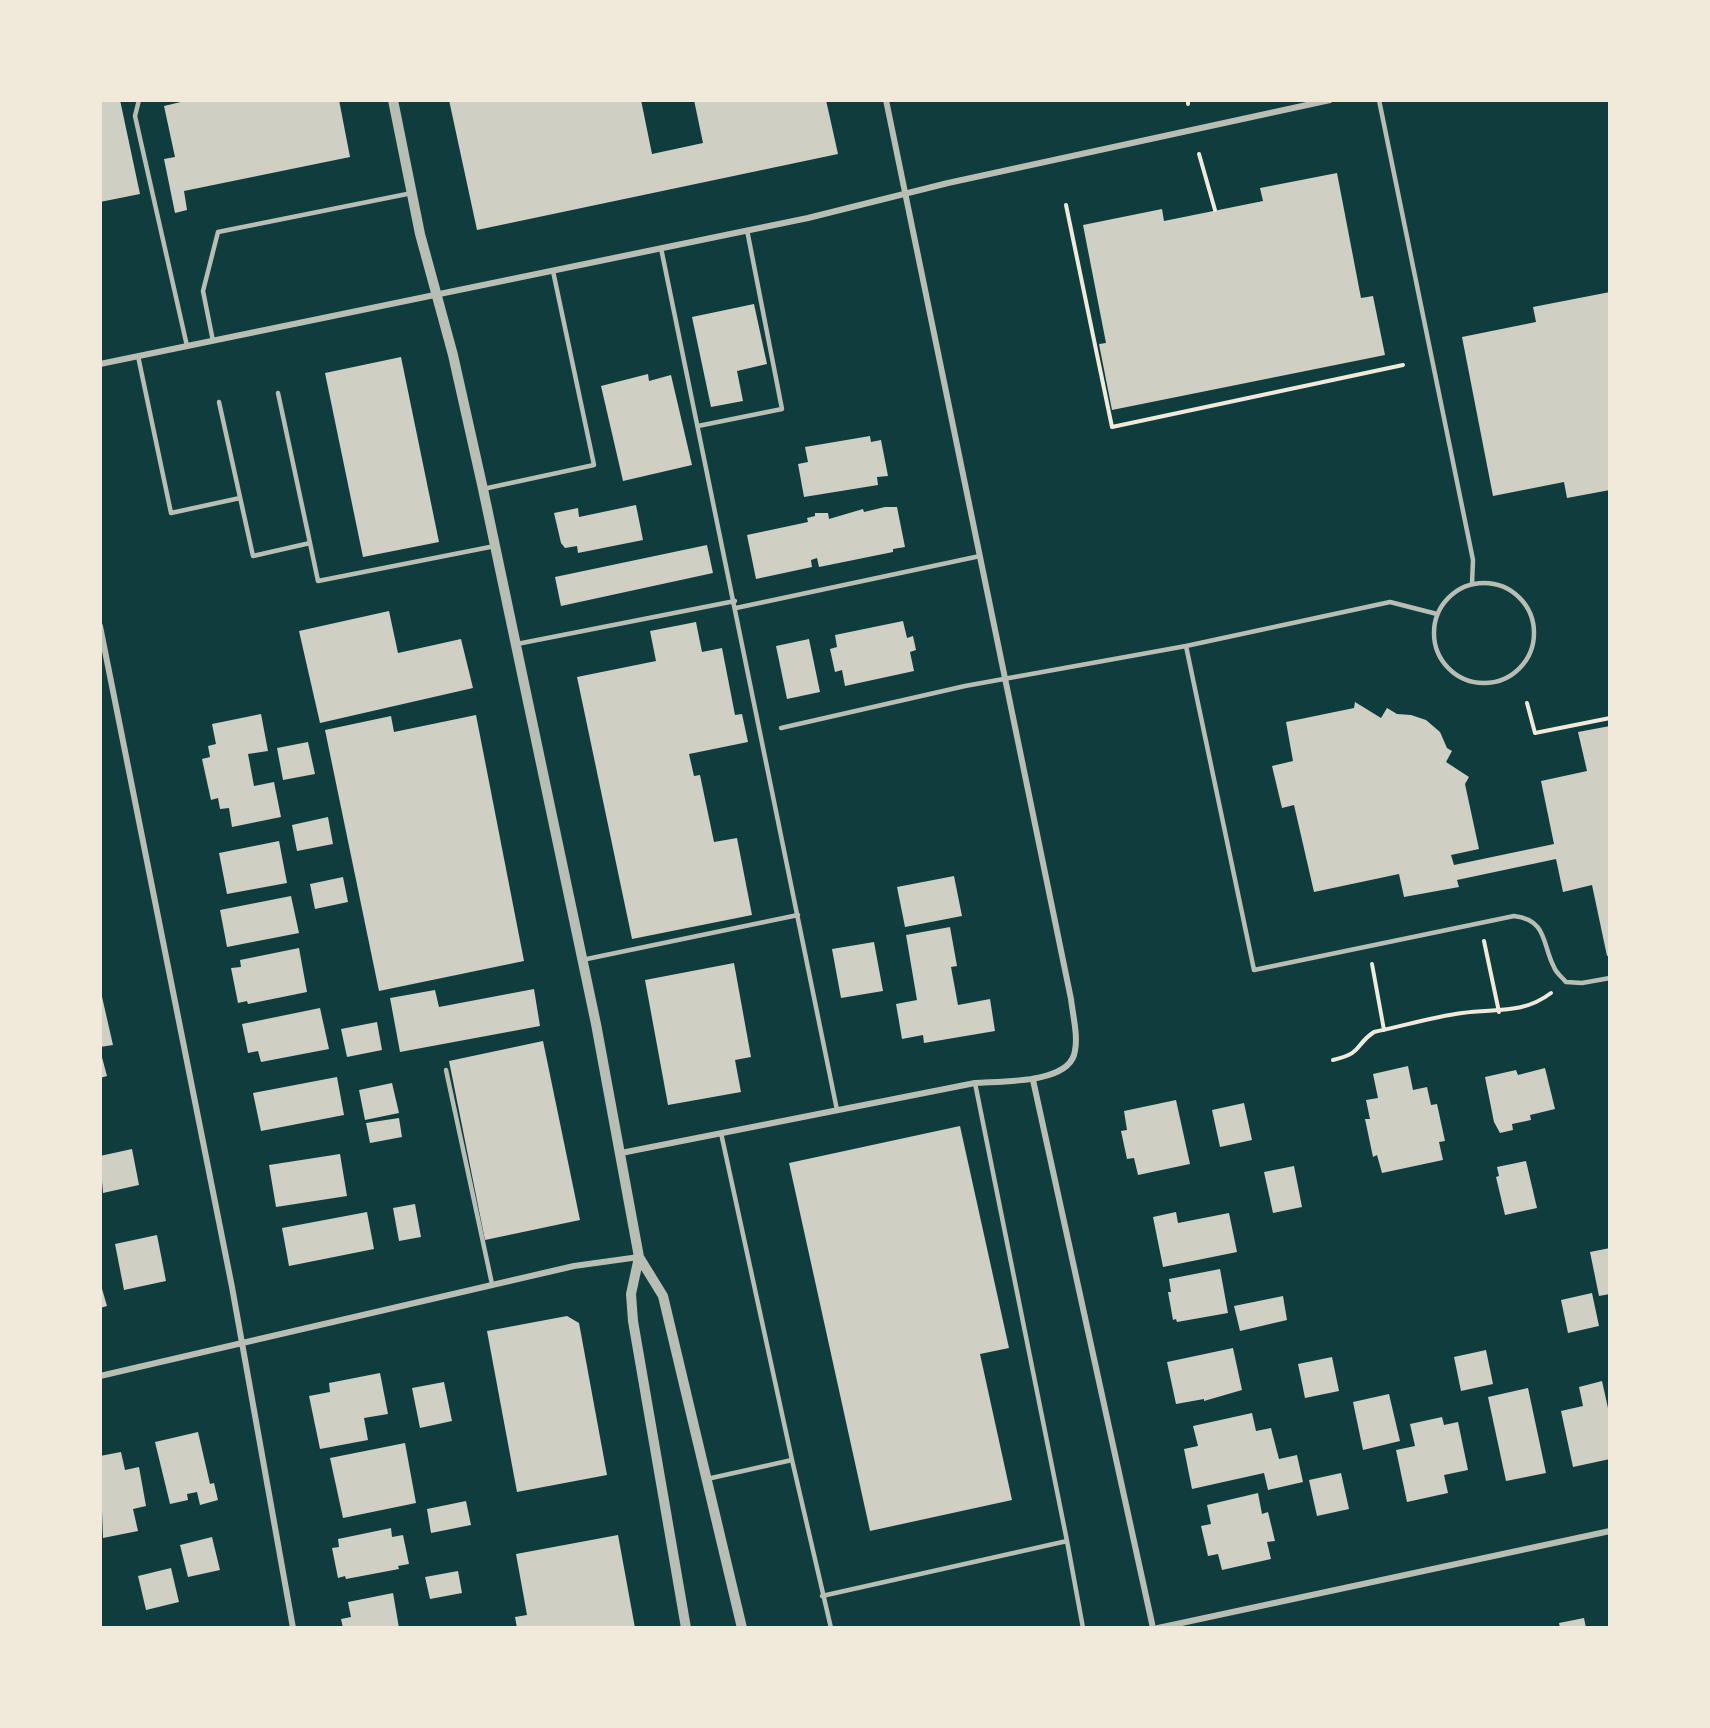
<!DOCTYPE html>
<html>
<head>
<meta charset="utf-8">
<style>
	body { margin:0 }
	#map { position:relative; width:1710px; height:1728px; overflow:hidden; background:#0f3d3e; font-family:"Sofia Sans Condensed",sans-serif }
	canvas { display:block }
	.frame { position:absolute; inset:0; border:102px solid #f1e9da; pointer-events:none }
</style>
</head>
<body>
<div id="map">
<canvas width="1710" height="1728"></canvas>
<div class="frame"></div>
</div>
<script>
const c = document.querySelector('canvas').getContext('2d');
c.lineJoin = 'round';
function fillPath(path, color) {
  c.fillStyle = color;
  c.fill(path, 'evenodd');
}
function strokePath(path, color, width, dash) {
  c.strokeStyle = color;
  c.lineWidth = width;
  c.lineCap = dash ? 'butt' : 'round';
  c.setLineDash(dash || []);
  c.stroke(path);
}
fillPath(new Path2D(`
	M 100,100 L 120,100 L 140,194 L 100,202 Z
	M 189,100 L 339,100 L 350,157 L 184,191 L 187,210 L 175,213 L 164,159 L 175,157 L 164,106 Z
	M 449,100 L 641,100 L 652,154 L 703,143 L 694,100 L 826,100 L 838,154 L 477,230 Z
	M 1337,173 L 1361,298 L 1373,296 L 1385,355 L 1112,410 L 1099,344 L 1106,343 L 1083,225 L 1162,209 L 1164,221 L 1263,201 L 1260,188 Z
	M 1610,292 L 1610,490 L 1567,498 L 1564,482 L 1493,496 L 1462,337 L 1536,322 L 1533,307 Z
	M 754,304 L 767,364 L 737,371 L 743,401 L 711,407 L 692,317 Z
	M 401,357 L 439,542 L 363,557 L 325,373 Z
	M 648,374 L 649,381 L 671,375 L 692,465 L 623,481 L 601,386 Z
	M 870,436 L 871,442 L 881,440 L 888,476 L 877,477 L 878,485 L 804,497 L 798,464 L 808,462 L 805,447 Z
	M 636,505 L 643,540 L 578,553 L 577,546 L 565,548 L 561,543 L 554,513 L 578,508 L 579,517 Z
	M 885,507 L 897,507 L 905,547 L 893,549 L 893,552 L 819,567 L 817,558 L 811,560 L 812,567 L 756,579 L 747,535 L 808,522 L 807,518 L 815,516 L 815,513 L 828,513 L 829,519 L 863,509 L 864,512 Z
	M 707,545 L 713,573 L 561,606 L 555,577 Z
	M 389,611 L 398,653 L 461,639 L 473,688 L 320,723 L 299,631 Z
	M 903,621 L 907,638 L 913,636 L 916,650 L 910,652 L 914,671 L 845,686 L 842,670 L 835,672 L 830,649 L 837,647 L 835,635 Z
	M 696,622 L 702,652 L 722,648 L 735,715 L 742,714 L 748,742 L 689,754 L 694,776 L 700,775 L 714,842 L 737,838 L 752,915 L 632,939 L 577,677 L 656,661 L 650,631 Z
	M 809,639 L 820,692 L 787,699 L 776,646 Z
	M 1355,702 L 1381,718 L 1387,708 L 1397,714 L 1411,715 L 1426,720 L 1440,732 L 1447,748 L 1452,751 L 1446,762 L 1469,777 L 1465,784 L 1479,849 L 1451,855 L 1454,865 L 1554,844 L 1541,781 L 1587,771 L 1578,732 L 1610,726 L 1610,955 L 1607,956 L 1592,885 L 1563,892 L 1556,859 L 1457,880 L 1459,887 L 1404,897 L 1399,874 L 1314,892 L 1294,805 L 1282,808 L 1272,766 L 1293,761 L 1286,722 L 1354,708 Z
	M 261,714 L 268,751 L 248,754 L 254,786 L 274,782 L 281,817 L 232,827 L 229,808 L 220,809 L 218,798 L 211,800 L 202,759 L 210,757 L 208,746 L 216,744 L 212,724 Z
	M 476,715 L 524,961 L 379,991 L 325,730 L 391,716 L 394,732 Z
	M 308,742 L 315,774 L 283,780 L 277,748 Z
	M 328,817 L 333,844 L 297,851 L 292,825 Z
	M 279,841 L 287,883 L 227,894 L 219,853 Z
	M 954,876 L 962,916 L 905,927 L 897,887 Z
	M 343,877 L 348,902 L 315,909 L 310,884 Z
	M 291,896 L 299,933 L 227,947 L 220,910 Z
	M 950,927 L 957,966 L 951,967 L 958,1005 L 990,999 L 995,1031 L 924,1043 L 923,1035 L 902,1039 L 896,1004 L 917,1000 L 906,935 Z
	M 874,942 L 883,991 L 841,998 L 832,949 Z
	M 299,948 L 307,992 L 248,1004 L 247,1001 L 238,1003 L 231,968 L 241,967 L 240,960 Z
	M 734,963 L 751,1057 L 735,1060 L 741,1092 L 668,1105 L 645,980 Z
	M 100,988 L 113,1045 L 100,1047 Z
	M 534,989 L 540,1026 L 400,1052 L 390,998 L 435,990 L 439,1007 Z
	M 320,1008 L 329,1049 L 261,1062 L 258,1051 L 248,1053 L 242,1024 Z
	M 377,1022 L 382,1050 L 347,1057 L 341,1029 Z
	M 543,1041 L 580,1220 L 485,1240 L 449,1061 Z
	M 100,1050 L 107,1076 L 100,1078 Z
	M 1408,1066 L 1413,1090 L 1427,1087 L 1431,1105 L 1437,1104 L 1445,1141 L 1439,1142 L 1443,1160 L 1382,1173 L 1377,1155 L 1373,1157 L 1365,1119 L 1370,1119 L 1366,1100 L 1378,1098 L 1373,1074 Z
	M 1545,1068 L 1555,1109 L 1530,1115 L 1531,1120 L 1512,1124 L 1513,1130 L 1500,1133 L 1494,1122 L 1485,1077 L 1516,1070 L 1518,1075 Z
	M 337,1077 L 344,1115 L 261,1131 L 253,1093 Z
	M 392,1083 L 399,1113 L 365,1120 L 359,1090 Z
	M 1176,1100 L 1190,1164 L 1138,1175 L 1134,1158 L 1127,1159 L 1121,1131 L 1127,1130 L 1124,1111 Z
	M 1244,1103 L 1252,1140 L 1220,1147 L 1212,1110 Z
	M 399,1118 L 402,1137 L 370,1143 L 366,1123 Z
	M 960,1126 L 1009,1348 L 980,1354 L 1012,1500 L 870,1531 L 789,1163 Z
	M 132,1149 L 139,1185 L 103,1193 L 100,1156 Z
	M 340,1154 L 347,1196 L 276,1207 L 269,1165 Z
	M 1526,1161 L 1537,1208 L 1505,1215 L 1496,1177 L 1499,1176 L 1497,1167 Z
	M 1294,1166 L 1302,1207 L 1273,1213 L 1264,1172 Z
	M 415,1204 L 421,1237 L 399,1241 L 393,1208 Z
	M 367,1212 L 374,1249 L 289,1266 L 282,1228 Z
	M 1176,1212 L 1178,1223 L 1229,1213 L 1237,1252 L 1163,1267 L 1153,1217 Z
	M 157,1235 L 166,1281 L 124,1290 L 115,1244 Z
	M 1610,1248 L 1610,1294 L 1599,1296 L 1590,1252 Z
	M 1220,1269 L 1228,1313 L 1177,1322 L 1176,1319 L 1173,1320 L 1168,1292 L 1171,1292 L 1169,1279 Z
	M 100,1282 L 107,1306 L 100,1308 Z
	M 1592,1293 L 1599,1326 L 1568,1333 L 1561,1300 Z
	M 1283,1296 L 1287,1320 L 1240,1331 L 1234,1306 Z
	M 567,1316 L 579,1323 L 607,1475 L 517,1492 L 487,1331 Z
	M 1233,1348 L 1242,1390 L 1204,1401 L 1204,1399 L 1176,1404 L 1167,1362 Z
	M 1486,1350 L 1493,1384 L 1461,1391 L 1454,1357 Z
	M 1332,1357 L 1339,1391 L 1305,1398 L 1298,1364 Z
	M 380,1373 L 388,1414 L 364,1418 L 368,1440 L 320,1449 L 309,1396 L 330,1392 L 329,1383 Z
	M 1602,1381 L 1610,1417 L 1610,1459 L 1573,1467 L 1561,1411 L 1583,1406 L 1579,1387 Z
	M 444,1382 L 452,1421 L 420,1428 L 412,1388 Z
	M 1528,1388 L 1546,1473 L 1506,1481 L 1488,1397 Z
	M 1389,1394 L 1400,1441 L 1363,1450 L 1353,1402 Z
	M 1252,1413 L 1256,1431 L 1271,1428 L 1279,1459 L 1297,1455 L 1303,1482 L 1268,1490 L 1264,1473 L 1192,1489 L 1184,1449 L 1198,1446 L 1193,1426 Z
	M 1442,1417 L 1444,1425 L 1458,1422 L 1468,1470 L 1444,1475 L 1448,1493 L 1407,1502 L 1396,1450 L 1415,1446 L 1410,1424 Z
	M 198,1432 L 210,1484 L 214,1483 L 218,1500 L 200,1505 L 197,1492 L 187,1494 L 188,1500 L 170,1504 L 155,1442 Z
	M 405,1443 L 416,1503 L 343,1518 L 330,1458 Z
	M 121,1452 L 125,1470 L 139,1467 L 146,1506 L 133,1509 L 138,1531 L 103,1538 L 100,1456 Z
	M 1341,1473 L 1349,1509 L 1317,1516 L 1309,1480 Z
	M 1258,1493 L 1262,1514 L 1268,1512 L 1275,1541 L 1267,1542 L 1271,1559 L 1222,1570 L 1218,1554 L 1208,1556 L 1201,1526 L 1211,1524 L 1207,1505 Z
	M 466,1501 L 471,1525 L 431,1533 L 427,1509 Z
	M 391,1528 L 392,1537 L 403,1535 L 409,1564 L 398,1566 L 399,1569 L 346,1579 L 345,1576 L 338,1578 L 332,1548 L 339,1547 L 338,1539 Z
	M 618,1535 L 635,1628 L 517,1628 L 515,1617 L 527,1615 L 516,1554 Z
	M 212,1537 L 220,1570 L 188,1577 L 180,1545 Z
	M 171,1568 L 179,1602 L 146,1610 L 138,1576 Z
	M 458,1571 L 462,1593 L 430,1599 L 425,1577 Z
	M 393,1593 L 399,1628 L 343,1628 L 341,1619 L 351,1617 L 348,1602 Z
	M 1584,1618 L 1586,1628 L 1560,1628 L 1559,1623 Z`), '#cfcfc3');
strokePath(new Path2D(`
	M 1085,100 L 1106,100
	M 1188,100 L 1188,104
	M 1199,154 L 1215,210
	M 1066,205 L 1112,427 L 1403,365
	M 1527,703 L 1535,733 L 1610,718
	M 1484,941 L 1499,1012
	M 1372,964 L 1384,1030
	M 1333,1060 C 1364,1053 1354,1045 1374,1032 C 1403,1026 1432,1017 1462,1013 C 1495,1008 1522,1015 1551,993`), '#f1e9da', 4);
strokePath(new Path2D(`
	M 139,100 L 135,116 L 187,346
	M 1379,100 L 1473,560 L 1472,584
	M 661,248 L 837,1110
	M 213,341 L 203,291 L 218,232 L 412,193
	M 138,356 L 171,513 L 240,498
	M 219,402 L 253,556 L 310,543 L 278,393
	M 698,426 L 782,409 L 747,230
	M 483,489 L 594,465 L 553,271
	M 310,543 L 318,581 L 495,546
	M1434 633a50 50 0 1 1 100 0a50 50 0 1 1-100 0Z
	M 736,608 L 980,556
	M 517,644 L 735,601
	M 1186,646 L 1254,970 L 1514,916 C 1548,920 1542,945 1554,967 C 1556,973 1562,977 1566,982 L 1582,983 L 1610,978
	M 781,728 L 965,686 L 1186,646 L 1390,602 L 1437,614
	M 582,960 L 798,915
	M 446,1070 L 492,1284
	M 975,1083 L 1067,1541
	M 792,1460 L 831,1628
	M 707,1479 L 792,1460 L 721,1133
	M 822,1596 L 1067,1541 L 1083,1628`), '#b8beb3', 4.5);
strokePath(new Path2D(`
	M 100,364 L 808,218 L 948,183 L 1330,100
	M 100,626 L 232,1287 L 293,1628
	M 1033,1080 L 1153,1628
	M 621,1153 L 975,1083 C 999,1081 1065,1084 1074,1055 C 1079,1038 1073,1017 1071,999 L 886,100
	M 100,1376 L 574,1266 L 639,1257
	M 1158,1628 L 1610,1531`), '#b8beb3', 6);
strokePath(new Path2D(`
	M 393,100 L 420,234 L 453,355 L 483,489 L 596,1024 L 639,1257 L 663,1296 L 742,1628
	M 639,1257 L 631,1294 L 633,1321 L 686,1628`), '#b8beb3', 10);
</script>
</body>
</html>
